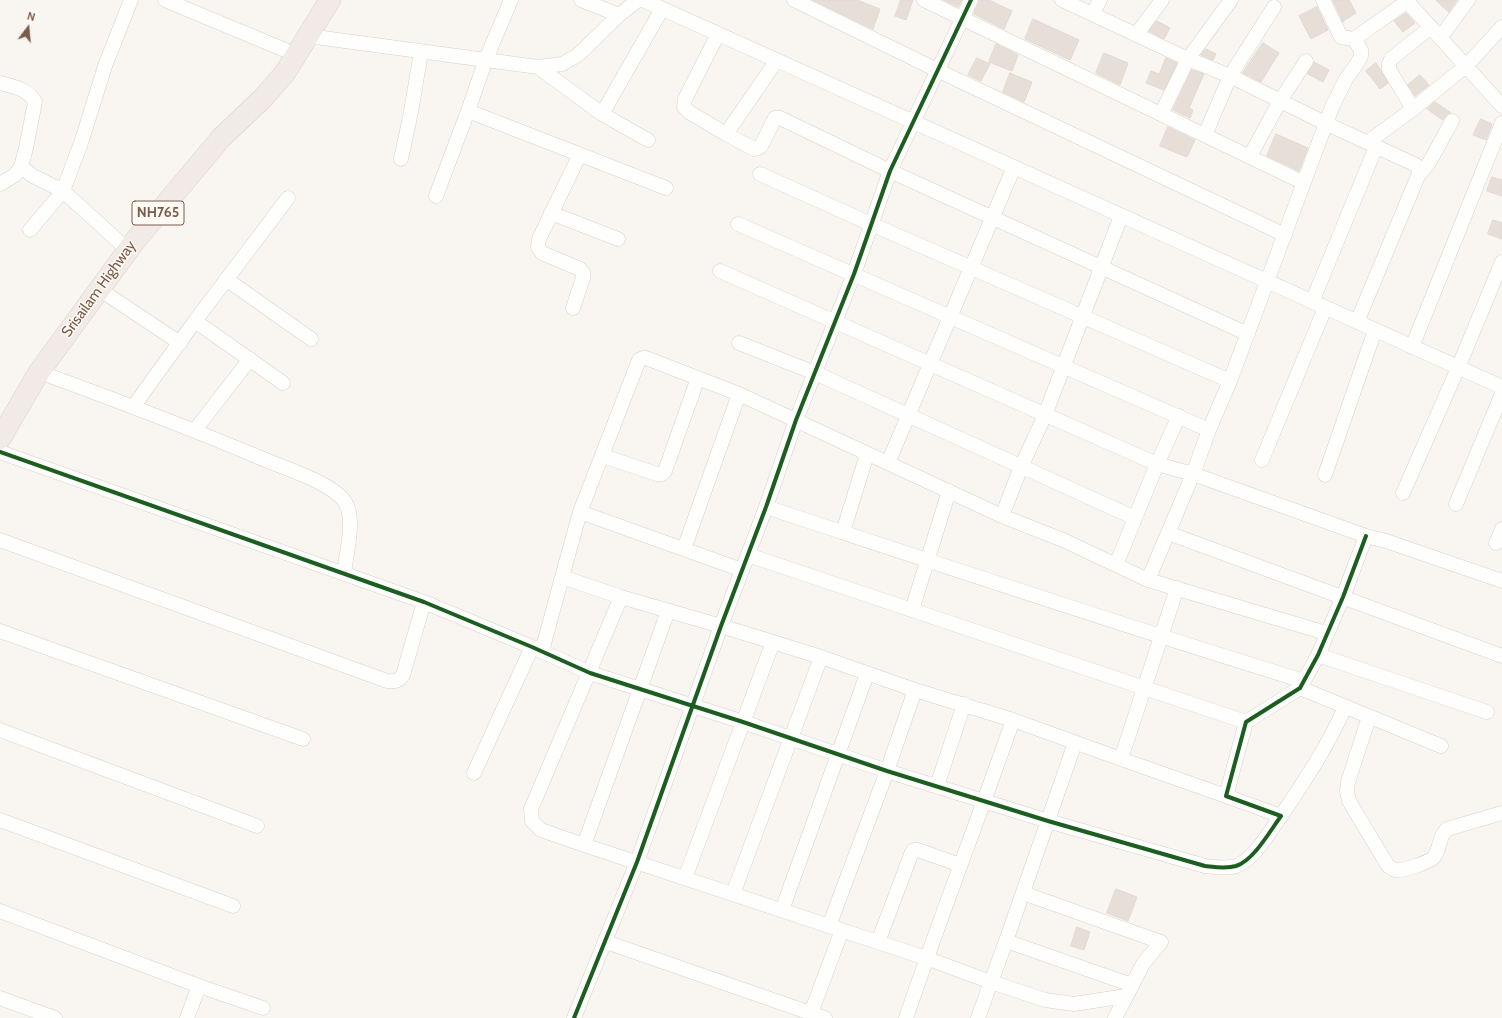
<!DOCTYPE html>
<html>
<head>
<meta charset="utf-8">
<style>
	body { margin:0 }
	#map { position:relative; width:1502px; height:1018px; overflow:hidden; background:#f9f5f0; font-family:Cabin,sans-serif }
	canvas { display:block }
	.north { position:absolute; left:8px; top:8px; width:40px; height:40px; -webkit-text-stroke:3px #fffaf3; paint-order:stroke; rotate:16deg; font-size:11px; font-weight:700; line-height:16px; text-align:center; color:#7a5c4d }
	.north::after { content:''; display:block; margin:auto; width:14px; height:18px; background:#7a5c4d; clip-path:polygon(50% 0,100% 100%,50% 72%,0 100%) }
</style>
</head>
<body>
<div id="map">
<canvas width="1502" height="1018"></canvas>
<div class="north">N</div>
</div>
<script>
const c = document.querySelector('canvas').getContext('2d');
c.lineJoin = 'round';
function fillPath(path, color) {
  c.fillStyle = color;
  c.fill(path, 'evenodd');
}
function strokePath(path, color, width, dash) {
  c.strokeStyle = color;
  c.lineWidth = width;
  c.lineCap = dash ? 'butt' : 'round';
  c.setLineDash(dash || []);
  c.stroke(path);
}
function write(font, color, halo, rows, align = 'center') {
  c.font = font + ' Cabin,sans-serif';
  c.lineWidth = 3;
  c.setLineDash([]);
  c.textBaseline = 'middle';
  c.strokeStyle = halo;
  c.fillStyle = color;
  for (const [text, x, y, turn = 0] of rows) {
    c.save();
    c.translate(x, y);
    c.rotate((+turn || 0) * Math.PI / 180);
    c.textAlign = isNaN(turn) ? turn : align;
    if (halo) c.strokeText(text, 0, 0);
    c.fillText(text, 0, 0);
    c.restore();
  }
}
const building = new Path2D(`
	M 813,0 L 857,0 L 880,9 L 873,29 Z
	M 901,0 L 913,0 L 906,20 L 895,16 Z
	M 944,0 L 962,0 L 958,7 Z
	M 979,0 L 989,0 L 1012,11 L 1004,29 L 974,14 Z
	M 1333,0 L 1349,0 L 1356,13 L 1343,21 L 1343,22 Z
	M 1436,0 L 1457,0 L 1449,12 Z
	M 1317,7 L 1328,30 L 1311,39 L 1299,16 Z
	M 1406,13 L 1415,23 L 1403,32 L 1394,21 Z
	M 1033,19 L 1079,40 L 1070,60 L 1025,39 Z
	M 1157,21 L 1170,28 L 1164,39 L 1149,31 Z
	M 1263,43 L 1279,53 L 1261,82 L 1243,73 Z
	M 996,44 L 1018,55 L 1012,71 L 989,62 Z
	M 1206,49 L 1216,54 L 1213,60 L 1201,55 Z
	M 1104,53 L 1128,63 L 1120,85 L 1096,73 Z
	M 977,58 L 990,64 L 981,81 L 968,75 Z
	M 1166,58 L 1177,63 L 1164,90 L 1146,83 L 1151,71 L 1159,74 Z
	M 1314,62 L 1329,70 L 1323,82 L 1308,74 Z
	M 1376,63 L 1380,69 L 1388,83 L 1380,89 L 1366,71 Z
	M 1192,70 L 1204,74 L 1189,108 L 1193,110 L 1190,118 L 1173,110 Z
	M 1010,73 L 1032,82 L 1024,102 L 1003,92 Z
	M 1420,75 L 1429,85 L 1415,96 L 1408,85 Z
	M 1435,102 L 1451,113 L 1447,114 L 1443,120 L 1427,109 Z
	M 1481,119 L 1492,124 L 1486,140 L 1473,135 Z
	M 1168,127 L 1195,140 L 1187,157 L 1160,146 Z
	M 1276,134 L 1308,148 L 1299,171 L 1267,156 Z
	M 1492,177 L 1502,180 L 1502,196 L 1487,191 Z
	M 1493,220 L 1502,223 L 1502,239 L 1488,234 Z
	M 1116,889 L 1137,897 L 1128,921 L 1107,913 Z
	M 1077,927 L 1090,932 L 1084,950 L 1071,946 Z`);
fillPath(building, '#e6ded7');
strokePath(building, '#e2d8d2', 1);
const minor = new Path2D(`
	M 165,0 L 285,50
	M 581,0 L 619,15
	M 643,0 L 1502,387
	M 794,0 L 939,71 L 1285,235
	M 924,0 L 1304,183
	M 1062,0 L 1188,59 L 1230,76 L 1325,123 L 1416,165 L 1419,170 L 1418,176 L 1357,322
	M 1323,0 L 1341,37 L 1354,39 L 1361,50 L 1361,56 L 1358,62 L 1346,79 L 1332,107 L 1230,381 L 1209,430 L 1193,474 L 1168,533 L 1502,656
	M 1406,0 L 1502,106
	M 1092,14 L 1100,0
	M 718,34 L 685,99 L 684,107 L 689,112 L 726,134 L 754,149 L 758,148 L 761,146 L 775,118 L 780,118 L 890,171 L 1248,334
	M 1136,35 L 1162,0
	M 308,36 L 538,67 L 562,64 L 578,55 L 619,15 L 638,0
	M 1440,38 L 1468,0
	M 1354,39 L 1409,0
	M 538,67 L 602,114 L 648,140
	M 0,83 C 14,87 27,88 35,102 L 26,148 L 21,167
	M 1413,109 L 1389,69 L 1389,64 L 1391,59 L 1431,27
	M 468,111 L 666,188
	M 602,114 L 662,9
	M 1161,114 L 1188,59 L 1231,0
	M 726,134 L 777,60
	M 1205,135 L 1230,76 L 1274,7
	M 1368,142 L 1413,109 L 1466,66 L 1502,27
	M 1250,156 L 1280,101 L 1306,61
	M 401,159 L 411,112 L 421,52
	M 760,174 L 871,224 L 1230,381
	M 1418,176 L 1429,163 L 1452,121
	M 0,184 L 15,175 L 21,167 L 33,176 L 63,191 L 128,250
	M 436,196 L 468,111 L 486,59 L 511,0
	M 551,213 L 618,239
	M 738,224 L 1209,430
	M 30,230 L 63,191 L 82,140 L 105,66 L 131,0
	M 720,271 L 1157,464 L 1193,474 L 1366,536 L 1386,541 L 1502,581
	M 226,279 L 311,339
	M 99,289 L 180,343
	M 1312,302 L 1376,147
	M 573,308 L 583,278 L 583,273 L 580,269 L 542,253 L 538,247 L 539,239 L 580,154
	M 195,321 L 283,383
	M 739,343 L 815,373 L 1135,518
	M 1412,347 L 1502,123
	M 39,372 C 116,400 192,429 268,461 C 287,469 334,484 345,502 C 356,520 346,553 344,574
	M 133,407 L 195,321 L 288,198
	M 195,430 L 250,359
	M 0,452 L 424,602 L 532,647 L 590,673 L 743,722 L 887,771 L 1048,821 L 1205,866 C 1215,867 1226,869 1236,866 C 1254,860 1270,831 1281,816 L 1226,796 L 1246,722 L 1300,688 L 1318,655 L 1343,597 L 1366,536
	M 603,456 L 657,474 L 662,474 L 665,471 L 698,378
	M 1262,460 L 1325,308
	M 888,463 L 1014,167
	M 1325,475 L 1375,330
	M 1403,493 L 1458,368 L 1502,262
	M 1456,504 L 1502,394
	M 766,507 C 945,566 1124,626 1304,681
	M 580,512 L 742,570
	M 1002,516 L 1021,467 L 1045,415 L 1121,216
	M 843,532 L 867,454
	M 0,540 L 387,681 C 395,682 399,681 403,675 L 424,602
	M 1496,543 L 1502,529
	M 684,549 L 739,394 L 1002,516 L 1063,540 L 1148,580 L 1326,633
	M 748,555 L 1246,722
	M 1116,565 L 1157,464 L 1179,416
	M 562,577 L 580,512 L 639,360 L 643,358 L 646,358 L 739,394
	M 1148,580 L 1168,533
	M 621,597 L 531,809 L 532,821 L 541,830 L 584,845 L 926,958 L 991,982 L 1006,941
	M 912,610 L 949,491
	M 0,631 L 303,739
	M 542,651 L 562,577 L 621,597 L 721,626 L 821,657 L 915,690 L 887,771 L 829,926
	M 1318,655 L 1487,712
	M 1300,688 L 1441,746
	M 915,690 L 1013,720 L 1121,759 L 1177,588
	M 1369,717 L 1348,782 L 1347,791 L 1349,801 L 1388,866 C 1391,868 1393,870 1396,870 C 1403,871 1430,862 1434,857 C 1441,848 1438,837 1447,829 L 1502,813
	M 0,730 L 257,826
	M 1075,743 L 1006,941 L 1132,985
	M 1121,759 L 1226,796
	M 474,773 L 532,647
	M 937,786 L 964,704
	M 1281,816 C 1305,780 1328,746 1345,707
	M 0,820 L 233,906
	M 584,845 L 668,611
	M 685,878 L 773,642
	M 1023,893 L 1161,942 L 1143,964 L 1115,1018
	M 733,894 L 821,657
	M 782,910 L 867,674
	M 0,911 L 199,986 L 187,1018
	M 606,942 L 825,1018
	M 878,942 L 912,852 L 914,850 L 918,850 L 960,865
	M 199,986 L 263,1008
	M 0,998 L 55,1018
	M 811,1013 L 842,930
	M 574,1018 L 637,862 L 721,626 L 766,507 L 796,420 L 854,274 L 890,171 L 971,0
	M 906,1018 C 940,918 978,820 1013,720
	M 978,1018 L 991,982 L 1045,1000 L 1074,1004 L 1126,996`);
const highway = new Path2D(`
	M 0,439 L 39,372 L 134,242 L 221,138 L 263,98 L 285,73 L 330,0`);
strokePath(minor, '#d7d1cb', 15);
strokePath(highway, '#dad1cc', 22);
strokePath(minor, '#fefefd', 14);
strokePath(highway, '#f2eae7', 21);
strokePath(new Path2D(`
	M 0,452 L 424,602 L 532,647 L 590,673 L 743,722 L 887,771 L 1048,821 L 1205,866 C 1215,867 1226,869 1236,866 C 1254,860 1270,831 1281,816 L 1226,796 L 1246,722 L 1300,688 L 1318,655 L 1343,597 L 1366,536
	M 574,1018 L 637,862 L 721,626 L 766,507 L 796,420 L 854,274 L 890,171 L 971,0`), '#1b5e20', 4);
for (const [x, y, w] of [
	[158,213,52]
]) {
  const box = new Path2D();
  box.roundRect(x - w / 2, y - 12, w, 24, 3);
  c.fillStyle = '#fffaf3';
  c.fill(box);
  strokePath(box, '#7a5c4d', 1);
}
write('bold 14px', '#7a5c4d', null, [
	["NH765",158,213]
]);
write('15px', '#7a5c4d', '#fffaf3', [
	["Srisailam Highway",99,289,-54]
]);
</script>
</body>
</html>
